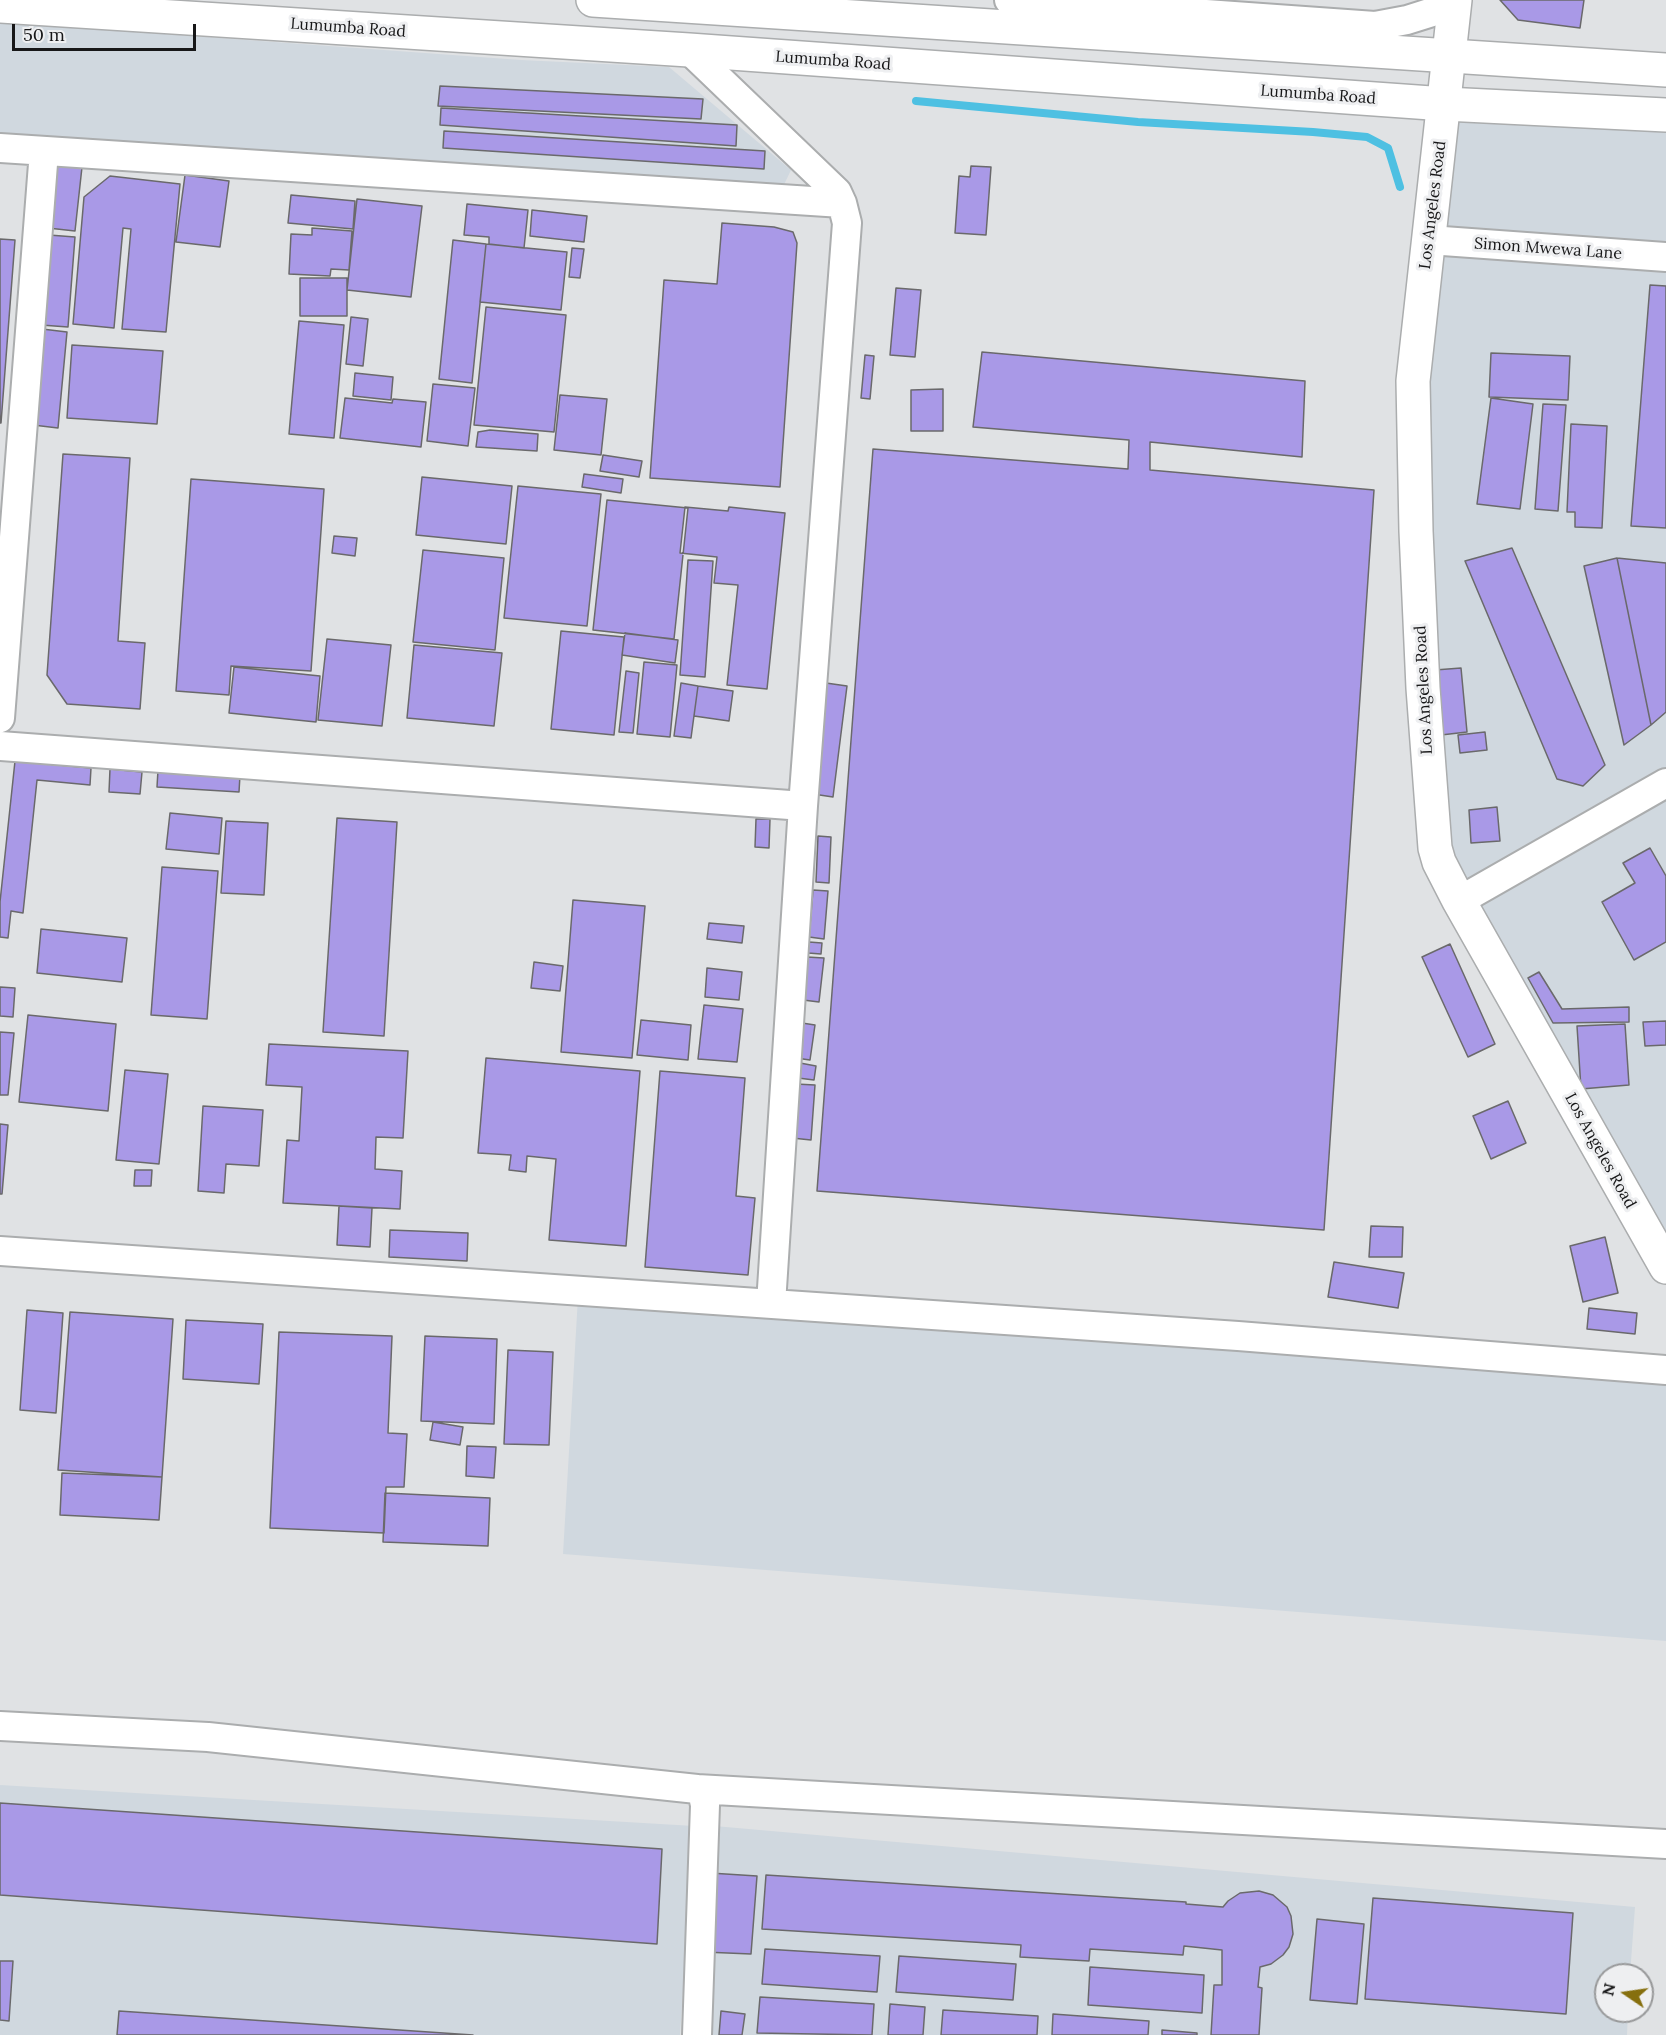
<!DOCTYPE html>
<html>
<head>
<meta charset="utf-8">
<style>
	body { margin:0 }
	#map { position:relative; width:1666px; height:2035px; overflow:hidden; background:#e0e2e4; font-family:Lora,serif }
	canvas { display:block }
	.north { position:absolute; left:1594px; top:1963px; width:60px; height:60px; box-sizing:border-box; background:#eeeff1; border:2px solid #98999a; border-radius:50%; rotate:283deg; font-size:16px; font-weight:700; line-height:24px; text-align:center; color:#171718 }
	.north::after { content:''; display:block; margin:auto; width:21px; height:27px; background:#866f0e; clip-path:polygon(50% 0,100% 100%,50% 72%,0 100%) }
	.scale { position:absolute; left:12px; top:24px; width:184px; height:27px; box-sizing:border-box; border:3px solid #171718; border-top:0; padding-left:8px; font-size:18px; line-height:21px; white-space:nowrap; color:#171718; -webkit-text-stroke:4px #eeeff1; paint-order:stroke }
</style>
</head>
<body>
<div id="map">
<canvas width="1666" height="2035"></canvas>
<div class="north">N</div>
<div class="scale">50 m</div>
</div>
<script>
const c = document.querySelector('canvas').getContext('2d');
c.lineJoin = 'round';
function fillPath(path, color) {
  c.fillStyle = color;
  c.fill(path, 'evenodd');
}
function strokePath(path, color, width, dash) {
  c.strokeStyle = color;
  c.lineWidth = width;
  c.lineCap = dash ? 'butt' : 'round';
  c.setLineDash(dash || []);
  c.stroke(path);
}
function write(font, color, halo, rows, align = 'center') {
  c.font = font + ' Lora,serif';
  c.lineWidth = 6;
  c.setLineDash([]);
  c.textBaseline = 'middle';
  c.strokeStyle = halo;
  c.fillStyle = color;
  for (const [text, x, y, turn = 0] of rows) {
    c.save();
    c.translate(x, y);
    c.rotate((+turn || 0) * Math.PI / 180);
    c.textAlign = isNaN(turn) ? turn : align;
    if (halo) c.strokeText(text, 0, 0);
    c.fillText(text, 0, 0);
    c.restore();
  }
}
fillPath(new Path2D(`
	M 0,22 L 521,60 L 669,67 L 791,170 L 779,195 L 72,146 L 14,134 L 0,133 Z
	M 1447,105 L 1666,125 L 1666,1265 L 1440,855 L 1414,396 Z
	M 578,1297 L 1666,1385 L 1666,1641 L 563,1554 Z
	M 0,1785 L 694,1826 L 680,2035 L 0,2035 Z
	M 703,1825 L 1635,1907 L 1630,1975 L 1606,1975 L 1606,2011 L 1628,2011 L 1627,2035 L 692,2035 Z`), '#d0d8df');
strokePath(new Path2D(`
	M 916,101 L 1138,122 L 1313,132 L 1367,137 L 1388,148 L 1400,187`), '#4ec0e2', 8);
const building = new Path2D(`
	M 1500,0 L 1584,0 L 1580,28 L 1518,20 Z
	M 440,86 L 703,99 L 701,119 L 438,106 Z
	M 441,108 L 737,125 L 736,146 L 440,125 Z
	M 444,131 L 765,151 L 764,169 L 443,148 Z
	M 56,164 L 82,167 L 75,231 L 48,228 Z
	M 971,166 L 991,167 L 986,235 L 955,233 L 959,176 L 970,177 Z
	M 185,175 L 229,181 L 220,247 L 176,242 Z
	M 110,176 L 180,184 L 166,332 L 122,329 L 131,229 L 123,228 L 114,328 L 73,324 L 84,197 Z
	M 291,195 L 355,201 L 353,229 L 288,223 Z
	M 357,199 L 422,206 L 411,297 L 347,290 Z
	M 467,204 L 528,210 L 524,248 L 489,244 L 489,237 L 464,235 Z
	M 532,210 L 587,216 L 584,242 L 530,236 Z
	M 722,223 L 774,227 L 793,232 L 797,243 L 780,487 L 650,478 L 664,280 L 717,284 Z
	M 312,228 L 352,231 L 349,270 L 331,269 L 330,276 L 289,274 L 291,234 L 312,235 Z
	M 49,235 L 75,237 L 68,327 L 41,325 Z
	M 0,239 L 15,240 L 1,423 L 0,423 Z
	M 453,240 L 486,244 L 472,383 L 439,379 Z
	M 486,244 L 567,252 L 561,310 L 480,302 Z
	M 572,248 L 584,249 L 580,278 L 569,277 Z
	M 300,278 L 347,278 L 347,316 L 300,316 Z
	M 1650,285 L 1666,286 L 1666,528 L 1631,526 Z
	M 896,288 L 921,290 L 915,357 L 890,355 Z
	M 486,307 L 566,315 L 554,432 L 474,425 Z
	M 351,317 L 368,319 L 363,366 L 346,364 Z
	M 299,321 L 344,325 L 334,438 L 289,434 Z
	M 42,329 L 67,332 L 58,428 L 33,425 Z
	M 72,345 L 163,351 L 157,424 L 67,418 Z
	M 982,352 L 1305,381 L 1302,457 L 1150,442 L 1150,470 L 1374,490 L 1324,1230 L 817,1191 L 873,449 L 1128,469 L 1129,440 L 973,427 Z
	M 1491,353 L 1570,356 L 1568,400 L 1489,397 Z
	M 865,355 L 874,356 L 870,399 L 861,398 Z
	M 355,373 L 393,377 L 391,400 L 353,396 Z
	M 433,384 L 475,388 L 468,446 L 427,441 Z
	M 943,389 L 943,431 L 911,431 L 911,390 Z
	M 560,395 L 607,399 L 601,455 L 554,450 Z
	M 345,398 L 392,403 L 393,399 L 426,402 L 421,447 L 340,438 Z
	M 1491,398 L 1533,404 L 1520,509 L 1477,504 Z
	M 1543,404 L 1566,405 L 1558,511 L 1535,509 Z
	M 1571,424 L 1607,426 L 1602,528 L 1575,527 L 1575,512 L 1567,512 Z
	M 490,430 L 538,434 L 537,451 L 476,447 L 478,432 Z
	M 63,454 L 130,458 L 118,641 L 145,643 L 140,709 L 67,704 L 47,675 Z
	M 603,455 L 642,461 L 639,477 L 600,471 Z
	M 584,474 L 623,479 L 621,493 L 582,487 Z
	M 422,477 L 512,486 L 506,544 L 416,535 Z
	M 191,479 L 324,489 L 311,671 L 231,666 L 229,695 L 176,691 Z
	M 518,486 L 601,494 L 587,626 L 504,618 Z
	M 607,500 L 688,508 L 674,639 L 593,630 Z
	M 685,507 L 728,511 L 729,507 L 785,513 L 767,689 L 727,685 L 738,585 L 714,583 L 717,557 L 680,553 Z
	M 334,536 L 357,538 L 355,556 L 332,553 Z
	M 1512,548 L 1605,765 L 1583,786 L 1557,779 L 1465,561 Z
	M 423,550 L 504,558 L 495,650 L 413,642 Z
	M 1617,558 L 1651,725 L 1624,745 L 1584,566 Z
	M 1617,558 L 1666,563 L 1666,712 L 1651,725 Z
	M 688,560 L 713,561 L 705,677 L 680,675 Z
	M 561,631 L 624,637 L 614,735 L 551,729 Z
	M 625,633 L 678,640 L 675,663 L 622,655 Z
	M 327,639 L 391,645 L 382,726 L 318,720 Z
	M 414,645 L 502,653 L 494,726 L 407,718 Z
	M 644,662 L 677,665 L 670,737 L 637,734 Z
	M 234,667 L 320,676 L 316,722 L 229,713 Z
	M 1461,668 L 1467,732 L 1441,735 L 1435,670 Z
	M 626,671 L 639,673 L 633,733 L 619,732 Z
	M 681,683 L 698,686 L 691,738 L 674,736 Z
	M 826,683 L 847,686 L 833,797 L 813,794 Z
	M 698,686 L 733,691 L 729,721 L 694,716 Z
	M 1485,732 L 1487,750 L 1460,753 L 1458,735 Z
	M 15,761 L 91,768 L 90,785 L 37,780 L 23,913 L 11,911 L 8,938 L 0,937 L 0,902 Z
	M 110,769 L 142,772 L 140,794 L 109,792 Z
	M 158,770 L 240,775 L 239,792 L 157,787 Z
	M 1497,807 L 1500,841 L 1471,843 L 1469,810 Z
	M 170,813 L 222,818 L 219,854 L 166,849 Z
	M 337,818 L 397,822 L 384,1036 L 323,1032 Z
	M 756,819 L 770,819 L 769,848 L 755,847 Z
	M 226,821 L 268,823 L 264,895 L 221,893 Z
	M 818,836 L 831,837 L 829,883 L 816,882 Z
	M 1650,848 L 1666,876 L 1666,942 L 1634,960 L 1602,902 L 1635,883 L 1623,863 Z
	M 162,867 L 218,871 L 207,1019 L 151,1015 Z
	M 813,890 L 828,891 L 824,939 L 809,937 Z
	M 573,900 L 645,906 L 632,1058 L 561,1052 Z
	M 709,923 L 744,926 L 742,943 L 707,939 Z
	M 41,929 L 127,938 L 122,982 L 37,973 Z
	M 809,942 L 822,943 L 821,954 L 808,953 Z
	M 1450,944 L 1495,1044 L 1468,1057 L 1422,957 Z
	M 807,957 L 824,958 L 819,1002 L 803,1000 Z
	M 534,962 L 563,966 L 560,991 L 531,988 Z
	M 707,968 L 742,972 L 739,1000 L 705,997 Z
	M 1539,972 L 1562,1009 L 1629,1007 L 1629,1022 L 1553,1023 L 1528,978 Z
	M 0,987 L 15,988 L 13,1017 L 0,1016 Z
	M 704,1005 L 743,1009 L 737,1062 L 698,1059 Z
	M 28,1015 L 116,1024 L 108,1111 L 19,1102 Z
	M 641,1020 L 691,1025 L 688,1060 L 637,1055 Z
	M 1666,1021 L 1666,1045 L 1645,1046 L 1643,1022 Z
	M 802,1023 L 815,1025 L 810,1060 L 796,1058 Z
	M 1625,1024 L 1629,1085 L 1581,1089 L 1577,1026 Z
	M 0,1032 L 14,1033 L 8,1095 L 0,1095 Z
	M 269,1044 L 408,1051 L 403,1138 L 376,1137 L 375,1169 L 402,1171 L 400,1209 L 283,1203 L 287,1140 L 299,1141 L 302,1087 L 266,1085 Z
	M 486,1058 L 640,1071 L 626,1246 L 549,1240 L 556,1159 L 527,1156 L 526,1172 L 509,1170 L 511,1155 L 478,1153 Z
	M 800,1063 L 816,1066 L 814,1080 L 798,1078 Z
	M 125,1070 L 168,1074 L 159,1164 L 116,1160 Z
	M 660,1071 L 745,1078 L 736,1196 L 755,1198 L 748,1275 L 645,1267 Z
	M 796,1084 L 815,1085 L 811,1140 L 792,1138 Z
	M 1508,1101 L 1526,1143 L 1491,1159 L 1473,1116 Z
	M 203,1106 L 263,1110 L 259,1166 L 226,1164 L 224,1193 L 198,1191 Z
	M 0,1124 L 8,1125 L 2,1194 L 0,1194 Z
	M 135,1170 L 152,1170 L 151,1186 L 134,1186 Z
	M 339,1206 L 372,1208 L 370,1247 L 337,1245 Z
	M 1371,1226 L 1403,1227 L 1402,1257 L 1369,1257 Z
	M 390,1230 L 468,1233 L 467,1261 L 389,1257 Z
	M 1605,1237 L 1618,1293 L 1583,1302 L 1570,1246 Z
	M 1334,1262 L 1404,1273 L 1398,1308 L 1328,1297 Z
	M 1589,1308 L 1637,1313 L 1635,1334 L 1587,1329 Z
	M 27,1310 L 63,1313 L 56,1413 L 20,1410 Z
	M 70,1312 L 173,1319 L 162,1477 L 58,1470 Z
	M 186,1320 L 263,1324 L 259,1384 L 183,1379 Z
	M 279,1332 L 392,1336 L 388,1433 L 407,1434 L 404,1487 L 386,1487 L 384,1533 L 270,1528 Z
	M 425,1336 L 497,1339 L 494,1424 L 421,1421 Z
	M 508,1350 L 553,1352 L 549,1445 L 504,1444 Z
	M 433,1422 L 463,1427 L 460,1445 L 430,1440 Z
	M 467,1446 L 496,1447 L 494,1478 L 466,1476 Z
	M 62,1473 L 162,1477 L 159,1520 L 60,1515 Z
	M 385,1493 L 490,1498 L 488,1546 L 383,1542 Z
	M 0,1803 L 662,1849 L 657,1944 L 0,1895 Z
	M 710,1873 L 757,1876 L 751,1954 L 704,1952 Z
	M 766,1875 L 1186,1902 L 1186,1904 L 1223,1907 L 1228,1901 L 1240,1893 L 1259,1891 L 1273,1895 L 1287,1907 L 1291,1916 L 1293,1934 L 1289,1947 L 1283,1955 L 1271,1964 L 1260,1967 L 1258,1987 L 1262,1988 L 1259,2035 L 1211,2035 L 1214,1985 L 1222,1985 L 1222,1950 L 1184,1946 L 1183,1955 L 1090,1949 L 1089,1961 L 1020,1957 L 1021,1945 L 762,1929 Z
	M 1373,1898 L 1573,1913 L 1566,2014 L 1365,1999 Z
	M 1317,1919 L 1364,1924 L 1357,2004 L 1310,2000 Z
	M 765,1949 L 880,1956 L 877,1992 L 762,1984 Z
	M 899,1956 L 1016,1964 L 1013,2000 L 896,1992 Z
	M 0,1961 L 13,1961 L 9,2021 L 0,2020 Z
	M 1090,1967 L 1204,1975 L 1202,2013 L 1088,2005 Z
	M 760,1997 L 874,2004 L 872,2035 L 757,2033 Z
	M 890,2004 L 925,2007 L 923,2035 L 888,2035 Z
	M 943,2010 L 1038,2016 L 1037,2035 L 941,2035 Z
	M 119,2011 L 473,2035 L 117,2035 Z
	M 721,2011 L 745,2014 L 742,2035 L 719,2035 Z
	M 1053,2014 L 1149,2021 L 1148,2035 L 1052,2035 Z
	M 1162,2030 L 1197,2033 L 1197,2035 L 1162,2035 Z`);
fillPath(building, '#a999e7');
strokePath(building, '#6a696b', 1.5);
const street = new Path2D(`
	M 1009,0 L 1375,26 L 1407,20 L 1455,5
	M 689,50 L 837,192 L 842,203 L 847,223 L 803,806 L 771,1304
	M 0,148 L 842,203
	M 1429,240 L 1666,257
	M 0,718 L 44,151
	M 0,746 L 803,806
	M 1459,901 L 1666,783
	M 0,1251 L 1238,1336 L 1666,1370
	M 0,1726 L 208,1737 L 697,1789 L 703,1796 L 705,1805 L 697,2035
	M 697,1789 L 1666,1844`);
const secondary = new Path2D(`
	M 1455,0 L 1413,381 L 1416,531 L 1423,688 L 1435,848 L 1439,862 L 1459,901 L 1666,1267`);
const primary = new Path2D(`
	M 593,0 L 1666,70
	M 0,6 L 689,50 L 1445,104 L 1666,115`);
strokePath(street, '#abadae', 32);
strokePath(secondary, '#abadae', 36);
strokePath(primary, '#abadae', 36);
strokePath(street, '#fff', 28);
strokePath(secondary, '#fff', 33);
strokePath(primary, '#fff', 33);
write('16px', '#171718', '#eeeff1', [
	["Lumumba Road",348,28,4],
	["Lumumba Road",833,61,4],
	["Lumumba Road",1318,95,4],
	["Los Angeles Road",1433,205,-83],
	["Simon Mwewa Lane",1548,249,4],
	["Los Angeles Road",1424,690,-93],
	["Los Angeles Road",1600,1151,61]
]);
</script>
</body>
</html>
